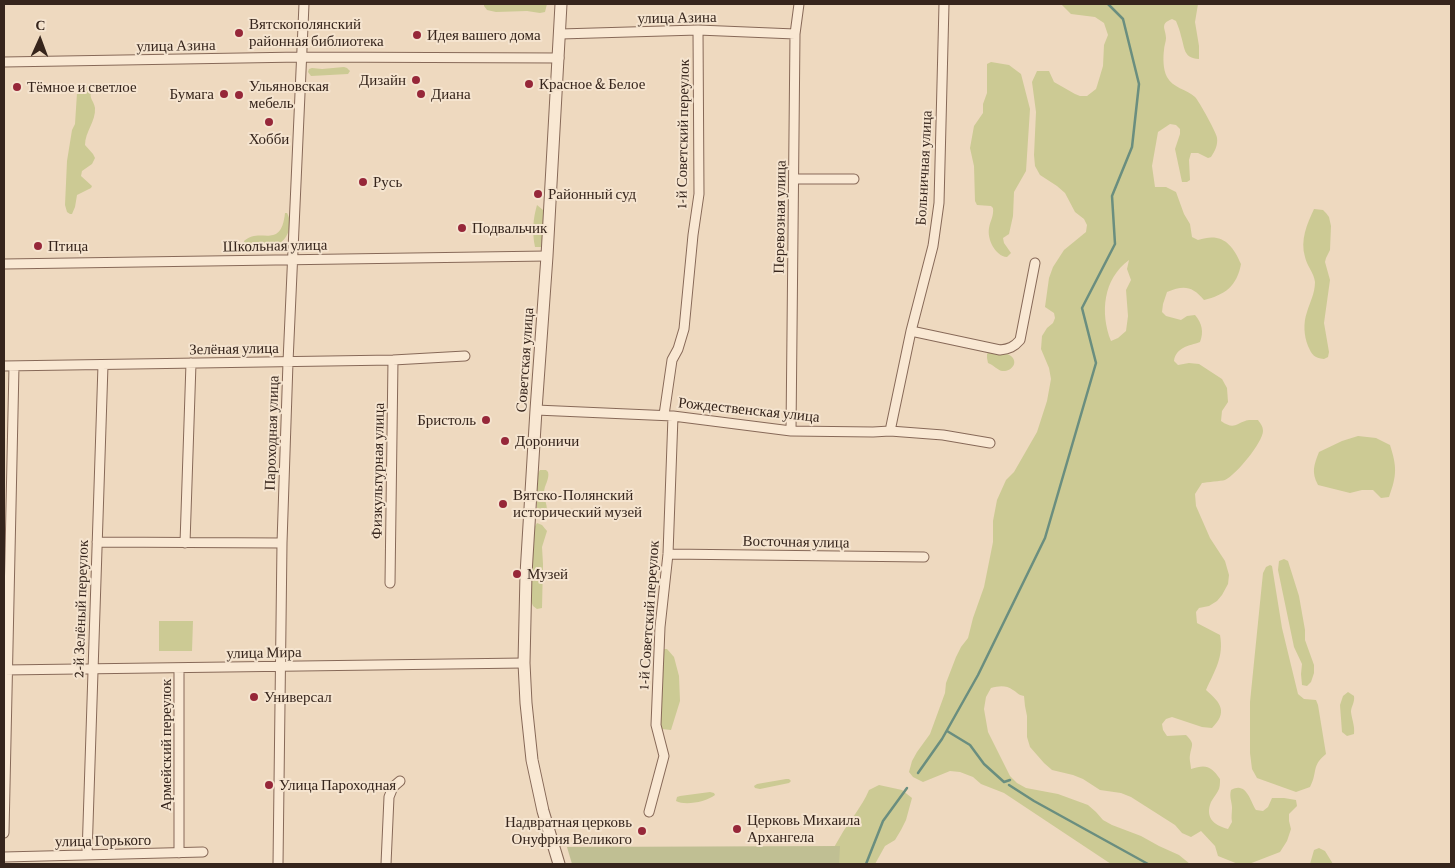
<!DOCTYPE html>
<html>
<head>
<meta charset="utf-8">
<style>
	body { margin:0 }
	#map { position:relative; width:1455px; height:868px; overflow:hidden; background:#eed9bf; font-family:"Crimson Pro",serif }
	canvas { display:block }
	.frame { position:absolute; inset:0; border:5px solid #36251c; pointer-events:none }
	.north { position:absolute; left:15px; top:15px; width:50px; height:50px; -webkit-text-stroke:4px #f5e4cf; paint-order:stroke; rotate:2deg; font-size:14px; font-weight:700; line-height:20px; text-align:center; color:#36251c }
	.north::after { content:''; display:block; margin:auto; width:18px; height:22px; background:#36251c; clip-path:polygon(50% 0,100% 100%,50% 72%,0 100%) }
</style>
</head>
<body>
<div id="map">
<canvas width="1455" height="868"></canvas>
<div class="frame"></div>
<div class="north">С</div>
</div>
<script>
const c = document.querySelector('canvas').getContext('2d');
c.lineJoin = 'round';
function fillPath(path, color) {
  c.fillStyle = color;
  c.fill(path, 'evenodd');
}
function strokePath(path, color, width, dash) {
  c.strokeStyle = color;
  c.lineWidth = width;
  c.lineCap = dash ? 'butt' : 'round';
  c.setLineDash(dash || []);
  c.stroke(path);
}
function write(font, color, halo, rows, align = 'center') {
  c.font = font + ' "Crimson Pro",serif';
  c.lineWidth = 4;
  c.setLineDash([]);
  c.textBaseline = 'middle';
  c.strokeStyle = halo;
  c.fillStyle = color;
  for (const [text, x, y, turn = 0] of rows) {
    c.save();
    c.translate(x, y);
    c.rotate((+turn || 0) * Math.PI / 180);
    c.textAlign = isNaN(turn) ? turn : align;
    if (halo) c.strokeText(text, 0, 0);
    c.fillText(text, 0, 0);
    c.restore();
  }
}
fillPath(new Path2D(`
	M 484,4 L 547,4 L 545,12 L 540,13 L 527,11 L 496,12 L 487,10 L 484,6 Z
	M 1061,4 L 1198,4 L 1195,22 L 1199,46 L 1199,59 C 1183,58 1185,48 1181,36 C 1180,31 1178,26 1176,21 L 1172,19 C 1159,24 1166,29 1166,38 C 1166,42 1164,46 1164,50 C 1163,57 1163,70 1167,77 C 1173,88 1186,89 1195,97 C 1199,101 1217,134 1217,138 C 1218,145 1215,151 1211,157 L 1208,158 L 1198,153 L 1191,153 L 1189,160 L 1190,180 L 1187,182 L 1182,182 L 1175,149 L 1180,134 L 1180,129 L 1176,125 L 1170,124 L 1158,132 L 1152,166 L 1155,187 L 1166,187 L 1176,192 L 1184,214 L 1190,224 L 1192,237 L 1198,240 C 1221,232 1232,243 1241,264 C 1237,286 1225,295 1204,300 C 1192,286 1184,285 1167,292 L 1163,304 L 1162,312 L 1166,316 L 1181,320 L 1187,316 L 1195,315 C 1202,323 1204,332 1200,342 C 1189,346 1176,347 1174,361 L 1178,365 L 1189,363 L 1199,364 L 1222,379 L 1227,388 L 1228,402 L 1222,411 L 1221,421 C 1235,431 1237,422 1249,420 C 1250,420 1257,420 1258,420 C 1260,423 1263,426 1263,431 C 1263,442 1236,475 1225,480 C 1221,481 1207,482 1202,483 L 1195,494 L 1196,506 L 1210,538 L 1225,561 L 1229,575 L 1228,584 L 1222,595 L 1217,601 L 1209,606 L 1199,608 L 1196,612 L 1197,623 L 1220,635 C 1224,657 1215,670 1206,690 C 1221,703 1228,712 1212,728 L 1202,727 L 1172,717 L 1166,719 L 1162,724 L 1163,730 L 1167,736 L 1186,735 C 1195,744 1192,744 1190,755 C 1189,759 1191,765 1191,769 C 1206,764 1211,766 1220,779 C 1220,783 1220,788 1218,791 C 1216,795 1213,798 1211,802 C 1205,817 1213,825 1228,829 L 1232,822 C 1231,817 1232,813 1232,808 C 1232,802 1229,797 1231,790 C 1246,781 1250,800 1256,810 L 1263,811 L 1268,807 L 1272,798 L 1284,798 L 1296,800 L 1297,806 L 1289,814 L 1289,821 L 1291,829 L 1287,841 L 1280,852 L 1249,864 L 1238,864 L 1218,856 L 1215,846 L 1201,831 L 1191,837 L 1182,833 L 1175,825 L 1131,797 L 1121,793 L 1100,790 L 1083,779 L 1073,775 L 1052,770 L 1044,763 L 1030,747 L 1027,737 L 1027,716 L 1025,706 L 1024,696 C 1018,695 1018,693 1013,690 C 1006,685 999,686 991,688 L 986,697 L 984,709 L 988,732 L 1010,776 L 1017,783 L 1026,788 L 1058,794 L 1088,805 L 1096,812 L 1103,820 L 1112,825 L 1141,836 L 1159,846 L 1179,855 L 1190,864 L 1111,864 L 1004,793 L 981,784 L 973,777 L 960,772 L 950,771 L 923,782 L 913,777 L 909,772 L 912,761 L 917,752 L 930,734 L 945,693 L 946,683 L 956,657 L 961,647 L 968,638 L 973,618 L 984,587 L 993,542 L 993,521 L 997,500 L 1006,480 L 1014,472 L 1037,432 L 1047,401 L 1051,379 L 1049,368 L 1041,349 L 1042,336 L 1047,328 L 1053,323 L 1055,318 L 1054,313 L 1045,307 L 1049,278 L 1053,267 L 1064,250 L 1086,232 L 1087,225 L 1084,219 L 1075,212 L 1065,193 L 1057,186 L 1040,175 L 1035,166 L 1034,155 L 1036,112 L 1032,82 L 1037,71 L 1049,71 L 1054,82 L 1075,94 L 1080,96 L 1087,96 L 1096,89 L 1097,86 L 1103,66 L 1104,45 L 1108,35 L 1104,23 L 1095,17 L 1071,14 ZM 1129,260 L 1127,269 L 1131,280 L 1126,290 L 1128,316 L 1126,331 L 1118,338 L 1111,341 C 1100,313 1103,279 1129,260 Z
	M 991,62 L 1009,65 L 1021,74 L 1030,109 L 1026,171 L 1014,192 L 1013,216 L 1009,234 L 1003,238 L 1004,243 L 1011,253 L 1007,257 C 995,256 987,239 989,228 C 990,221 994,216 993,208 L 991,206 L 977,205 L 975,201 L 974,166 L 970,148 L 974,126 L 983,113 L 983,104 L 987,93 L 987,64 Z
	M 344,67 L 347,68 L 350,71 L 348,74 L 311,76 L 308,72 L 309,69 L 312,68 L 322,69 Z
	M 86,85 L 90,86 L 92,89 C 88,99 94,100 95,108 C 96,121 85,132 85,145 L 93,154 L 95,158 L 92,164 L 82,171 L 81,176 L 92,186 L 91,188 L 77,195 L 75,207 L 72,214 L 70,214 L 67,212 L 65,205 L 67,161 L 72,130 L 75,124 L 77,93 L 80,87 Z
	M 537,205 L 543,210 L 544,226 L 541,247 L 535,247 C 532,232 533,219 537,205 Z
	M 1314,209 L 1323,210 L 1326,213 L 1329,217 L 1331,226 L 1330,250 L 1326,258 L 1325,262 L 1330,280 L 1324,323 L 1329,352 L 1328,357 L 1324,359 C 1314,358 1312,355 1308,346 C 1304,336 1303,323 1307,312 C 1310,302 1315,293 1315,282 C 1314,273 1307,266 1305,257 C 1300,240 1307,224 1314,209 Z
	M 285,213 L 287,213 C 290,218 290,223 289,229 C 285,249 261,251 245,245 L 244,241 C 260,226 281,251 285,213 Z
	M 991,350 C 997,352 1006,352 1011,356 C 1019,363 1011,372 1002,371 C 997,370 994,365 988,363 L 987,358 L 987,354 Z
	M 1358,436 L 1376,438 L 1390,445 C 1397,467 1397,475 1389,497 L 1381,498 L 1373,490 L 1362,490 L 1350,493 L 1318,485 C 1311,472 1314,465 1319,452 L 1342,441 Z
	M 540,470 L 546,470 L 548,472 C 550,479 544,485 544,493 C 544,499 547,504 547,510 L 541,511 L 537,508 L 537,475 Z
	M 537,523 L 542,525 L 547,531 L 542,547 L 543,564 L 542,608 L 537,609 L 533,606 L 531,601 L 534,528 Z
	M 1284,559 L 1288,561 L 1299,596 L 1305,630 L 1305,640 L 1314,665 L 1314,673 L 1311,682 L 1307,686 L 1302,685 L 1301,674 L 1302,664 L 1294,647 L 1278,570 L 1279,561 Z
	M 1270,565 L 1272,566 L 1282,628 L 1298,694 L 1304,699 L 1316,700 L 1318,705 L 1326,754 C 1311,766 1318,772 1310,787 L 1296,792 L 1257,778 L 1252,769 L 1250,753 L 1250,702 L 1263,573 L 1266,567 Z
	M 159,621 L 193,621 L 192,651 L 159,651 Z
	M 662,649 L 667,649 L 674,657 L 679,676 L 680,701 L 671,730 L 662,729 L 660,723 Z
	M 1348,692 L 1354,696 C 1355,703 1351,706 1351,712 C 1352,720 1355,726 1354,734 L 1347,736 L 1342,732 L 1340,705 L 1343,696 Z
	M 786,779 L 789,779 L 791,781 L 789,783 L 760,789 L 755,788 L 754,786 L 757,784 Z
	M 879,785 L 902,790 L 912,798 L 906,820 L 901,830 L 895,840 L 885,846 L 875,864 L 823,864 C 830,856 834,847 840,837 C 849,821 862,807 869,790 Z
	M 710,792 L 714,793 L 715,795 C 706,802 685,806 676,801 L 677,797 L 680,796 Z
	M 1319,848 L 1325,851 L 1333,864 L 1310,864 L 1314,850 Z`), '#ccca94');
fillPath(new Path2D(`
	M 840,846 L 839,864 L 572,864 L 567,847 Z`), '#c0bf93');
strokePath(new Path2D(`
	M 947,731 L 970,745 L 984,764 L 1004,782 L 1010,780
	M 918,773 L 942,739 L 978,675 L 1045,538 L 1096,363 L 1082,308 L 1115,244 L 1112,196 L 1132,147 L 1139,84 L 1123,19 L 1108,4
	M 1009,785 L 1034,801 L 1148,864
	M 866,864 L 883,821 L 907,788`), '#6a8e7f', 2.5);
const minor = new Path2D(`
	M 560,34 L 698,30 L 795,34
	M 4,62 L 301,57 L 559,58
	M 794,179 L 854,179
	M 4,264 L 547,256
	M 911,331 L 1000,350 C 1009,349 1014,347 1020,340 L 1035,263
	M 4,366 L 393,360 L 465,356
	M 536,410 L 673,416 L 791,431 L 873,432 L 890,431 L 943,435 L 990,443
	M 664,415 L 672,360 L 678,349 L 684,329 L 693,235 L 699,194 L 698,30
	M 791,431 L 795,34 L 799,4
	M 890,431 L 911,331 L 933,246 L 939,203 L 944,4
	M 97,542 L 282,543
	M 185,543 L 191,363
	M 668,554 L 924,557
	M 390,583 L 393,360
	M 179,668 L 179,853
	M 4,670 L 524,663
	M 649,812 L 664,756 L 656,725 L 660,627 L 668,554 L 673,416
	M 4,833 L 14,366
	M 87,855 L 103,365
	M 4,857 L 203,852
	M 278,864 L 282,543 L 288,362 L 304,4
	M 386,864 L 389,797 L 393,787 L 400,781`);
const tertiary = new Path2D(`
	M 559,864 L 543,811 L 532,760 L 526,703 L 524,663 L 526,574 L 536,410 L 547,256 L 561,4`);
strokePath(minor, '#876958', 11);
strokePath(tertiary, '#876958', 13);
strokePath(minor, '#f9e8d3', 9);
strokePath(tertiary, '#f9e8d3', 11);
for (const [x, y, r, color] of [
	[239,33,5,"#962739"],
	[417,35,5,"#962739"],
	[416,80,5,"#962739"],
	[529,84,5,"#962739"],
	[17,87,5,"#962739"],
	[224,94,5,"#962739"],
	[421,94,5,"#962739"],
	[239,95,5,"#962739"],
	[269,122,5,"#962739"],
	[363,182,5,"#962739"],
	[538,194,5,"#962739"],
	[462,228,5,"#962739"],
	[38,246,5,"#962739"],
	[486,420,5,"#962739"],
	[505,441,5,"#962739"],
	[503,504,5,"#962739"],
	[517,574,5,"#962739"],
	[254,697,5,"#962739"],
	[269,785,5,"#962739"],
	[737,829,5,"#962739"],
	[642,831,5,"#962739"]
]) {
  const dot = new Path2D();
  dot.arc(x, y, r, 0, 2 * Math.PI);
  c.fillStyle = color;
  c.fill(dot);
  strokePath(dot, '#f5e4cf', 2);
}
write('15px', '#36251c', '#f5e4cf', [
	["улица Азина",677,18,-1],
	["улица Азина",176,46,-1],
	["1-й Советский переулок",683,134,-89],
	["Больничная улица",924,168,-87],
	["Перевозная улица",780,217,-89],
	["Школьная улица",275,246,-1],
	["Зелёная улица",234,349,-1],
	["Советская улица",525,360,-86],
	["Рождественская улица",749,410,6],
	["Пароходная улица",272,433,-88],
	["Физкультурная улица",378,471,-89],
	["Восточная улица",796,542,1],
	["2-й Зелёный переулок",81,609,-88],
	["1-й Советский переулок",649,615,-86],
	["улица Мира",264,653,-1],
	["Армейский переулок",166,745,-90],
	["улица Горького",103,841,-1]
]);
write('15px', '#36251c', '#f5e4cf', [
	["Вятскополянский",249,24],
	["районная библиотека",249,41],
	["Идея вашего дома",427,35],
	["Дизайн",406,80,"right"],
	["Красное & Белое",539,84],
	["Ульяновская",249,86],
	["мебель",249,103],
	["Тёмное и светлое",27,87],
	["Бумага",214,94,"right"],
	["Диана",431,94],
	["Хобби",269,139,"center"],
	["Русь",373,182],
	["Районный суд",548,194],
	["Подвальчик",472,228],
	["Птица",48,246],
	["Бристоль",476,420,"right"],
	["Дороничи",515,441],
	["Вятско-Полянский",513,495],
	["исторический музей",513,512],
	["Музей",527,574],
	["Универсал",264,697],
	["Улица Пароходная",279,785],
	["Церковь Михаила",747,820],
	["Архангела",747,837],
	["Надвратная церковь",632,822,"right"],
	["Онуфрия Великого",632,839,"right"]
], 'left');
</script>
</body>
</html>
